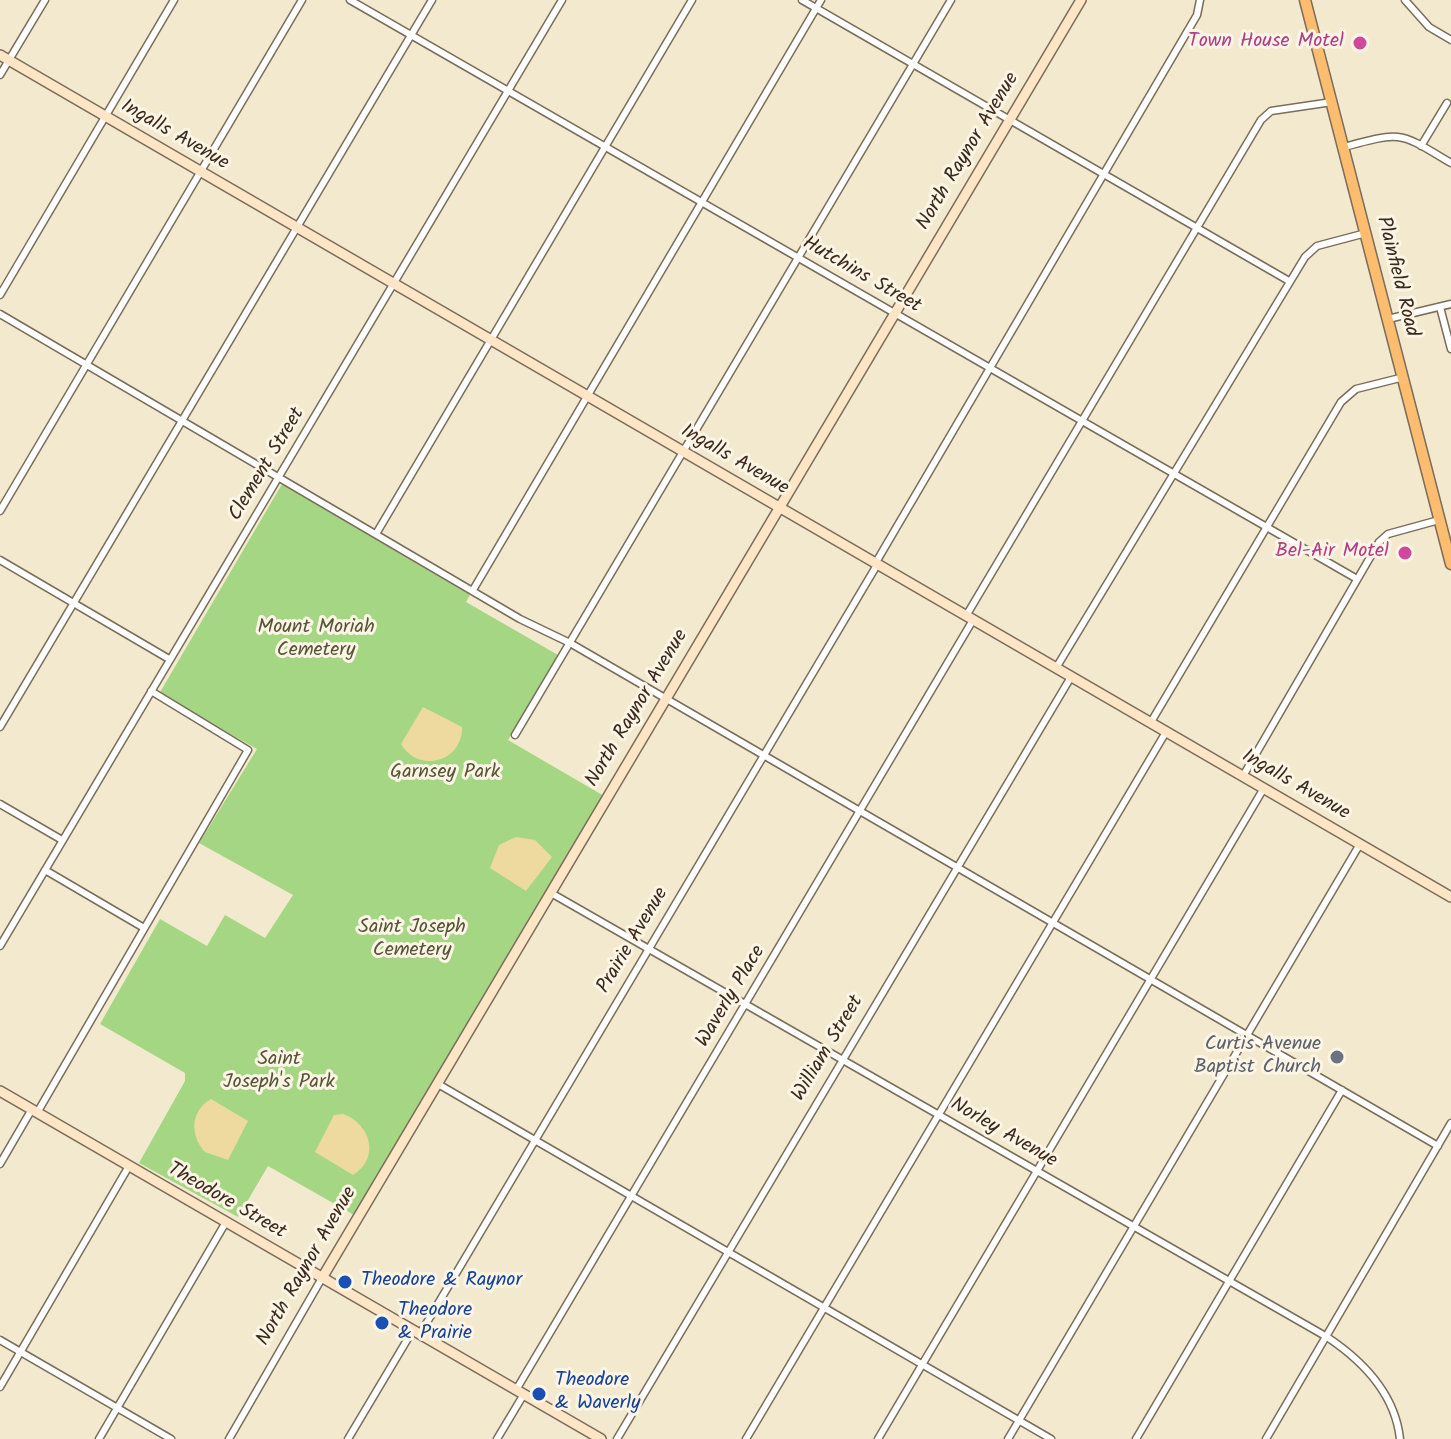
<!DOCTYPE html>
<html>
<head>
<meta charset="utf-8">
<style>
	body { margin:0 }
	canvas { display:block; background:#f2e9ce }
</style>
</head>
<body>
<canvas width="1451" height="1439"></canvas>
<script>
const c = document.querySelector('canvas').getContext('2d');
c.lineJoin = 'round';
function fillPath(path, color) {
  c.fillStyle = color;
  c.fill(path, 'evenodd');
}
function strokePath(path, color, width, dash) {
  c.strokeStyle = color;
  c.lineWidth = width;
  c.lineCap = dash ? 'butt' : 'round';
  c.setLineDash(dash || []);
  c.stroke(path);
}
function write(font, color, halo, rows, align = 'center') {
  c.font = font + ' Kalam,sans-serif';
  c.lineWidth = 6;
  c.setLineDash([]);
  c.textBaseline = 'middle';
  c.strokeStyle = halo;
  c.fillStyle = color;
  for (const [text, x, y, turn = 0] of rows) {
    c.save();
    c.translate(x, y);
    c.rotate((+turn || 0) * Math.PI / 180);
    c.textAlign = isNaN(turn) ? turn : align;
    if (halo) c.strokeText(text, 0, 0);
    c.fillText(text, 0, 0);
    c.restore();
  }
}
fillPath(new Path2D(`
	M 282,484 L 470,595 L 466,602 L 558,655 L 508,740 L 604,796 L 354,1215 L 268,1166 L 238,1217 L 139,1163 L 185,1081 L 185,1073 L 100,1024 L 160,919 L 207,946 L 225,915 L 265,938 L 293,895 L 199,843 L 257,749 L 159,694 Z`), '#a5d684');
fillPath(new Path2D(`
	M 423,707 L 462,727 C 463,762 418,774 401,744 Z
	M 516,837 L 535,840 L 552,857 L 526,891 L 490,868 L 499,845 Z
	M 211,1099 L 248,1121 L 228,1160 L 205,1152 C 190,1136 190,1111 211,1099 Z
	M 343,1114 C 370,1123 381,1158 353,1175 L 315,1152 L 334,1115 Z`), '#eeda9e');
const street = new Path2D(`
	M 350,0 L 1357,579
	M 802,0 L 1289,281
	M 1405,0 L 1429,27 L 1451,40
	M 0,75 L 45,0
	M 1421,146 L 1447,103
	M 1344,147 C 1403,131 1399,132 1451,163
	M 0,295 L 174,0
	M 1440,307 L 1451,349
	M 0,314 L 520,619 L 570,643 L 1438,1146
	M 1388,319 L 1451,304
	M 0,511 L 302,0
	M 376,534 L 692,0
	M 0,560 L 169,659
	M 875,564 L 1197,15 L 1200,0
	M 473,590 L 821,0
	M 966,616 L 1261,120 L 1271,111 L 1332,102
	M 1056,668 L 1305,257 L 1317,246 L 1366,233
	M 1151,722 L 1341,402 L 1356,389 L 1404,377
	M 0,727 L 432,0
	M 515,735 L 951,0
	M 1243,776 L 1379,542 L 1388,534 L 1439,520
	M 0,804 L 62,840
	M 45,870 L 144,928
	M 551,893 L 1327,1337 C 1363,1361 1395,1393 1400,1439
	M 0,946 L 562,0
	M 438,1084 L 1051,1439
	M 37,1113 L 248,750 L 151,691
	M 0,1164 L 32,1109
	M 420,1334 L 877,565
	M 0,1340 L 171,1439
	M 0,1387 L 129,1166
	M 516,1390 L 973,620
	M 99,1439 L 226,1222
	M 229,1439 L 322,1278
	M 348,1439 L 413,1330
	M 497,1439 L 524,1394
	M 617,1439 L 1071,677
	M 746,1439 L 1166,732
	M 878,1439 L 1264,788
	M 1008,1439 L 1360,844
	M 1136,1439 L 1342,1090
	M 1266,1439 L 1451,1123`);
const secondary = new Path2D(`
	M 0,55 L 1451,897
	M 0,1091 L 601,1439
	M 322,1278 L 1081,0`);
const primary = new Path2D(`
	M 1305,0 L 1451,564`);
strokePath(street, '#7b6d5c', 9);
strokePath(secondary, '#7b6d5c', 12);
strokePath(primary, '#7b6d5c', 13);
strokePath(street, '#fff', 6);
strokePath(secondary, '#fee5c5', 9);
strokePath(primary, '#fcbd6f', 10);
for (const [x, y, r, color] of [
	[1360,43,8,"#d1479c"],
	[1405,553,8,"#d1479c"],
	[1337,1057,8,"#6b7280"],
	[345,1282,8,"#1a4fb4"],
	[382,1323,8,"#1a4fb4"],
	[539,1394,8,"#1a4fb4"]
]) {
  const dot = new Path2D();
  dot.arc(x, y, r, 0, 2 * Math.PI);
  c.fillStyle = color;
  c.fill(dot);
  strokePath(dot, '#fcf5e5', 3);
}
write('20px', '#b23c85', '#fcf5e5', [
	["Town House Motel",1344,43],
	["Bel-Air Motel",1389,553]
], 'right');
write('20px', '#3b2a1e', '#fcf5e5', [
	["Ingalls Avenue",174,136,30],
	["North Raynor Avenue",969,152,-59],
	["Hutchins Street",861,276,30],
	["Plainfield Road",1396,277,76],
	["Ingalls Avenue",734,461,30],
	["Clement Street",268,465,-59],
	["North Raynor Avenue",638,709,-59],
	["Ingalls Avenue",1295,786,30],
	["Prairie Avenue",634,941,-59],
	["Waverly Place",732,997,-59],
	["William Street",829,1049,-59],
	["Norley Avenue",1003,1134,30],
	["Theodore Street",226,1202,30],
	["North Raynor Avenue",308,1267,-60]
]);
write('20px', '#565538', '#fcf5e5', [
	["Mount Moriah",316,629],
	["Cemetery",316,652],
	["Garnsey Park",445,774],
	["Saint Joseph",412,929],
	["Cemetery",412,952],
	["Saint",279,1061],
	["Joseph's Park",279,1084]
]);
write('20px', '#5b616d', '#fcf5e5', [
	["Curtis Avenue",1321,1046],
	["Baptist Church",1321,1069]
], 'right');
write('20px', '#164399', '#fcf5e5', [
	["Theodore & Raynor",361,1282],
	["Theodore",398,1312],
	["& Prairie",398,1335],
	["Theodore",555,1382],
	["& Waverly",555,1405]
], 'left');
</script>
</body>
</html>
